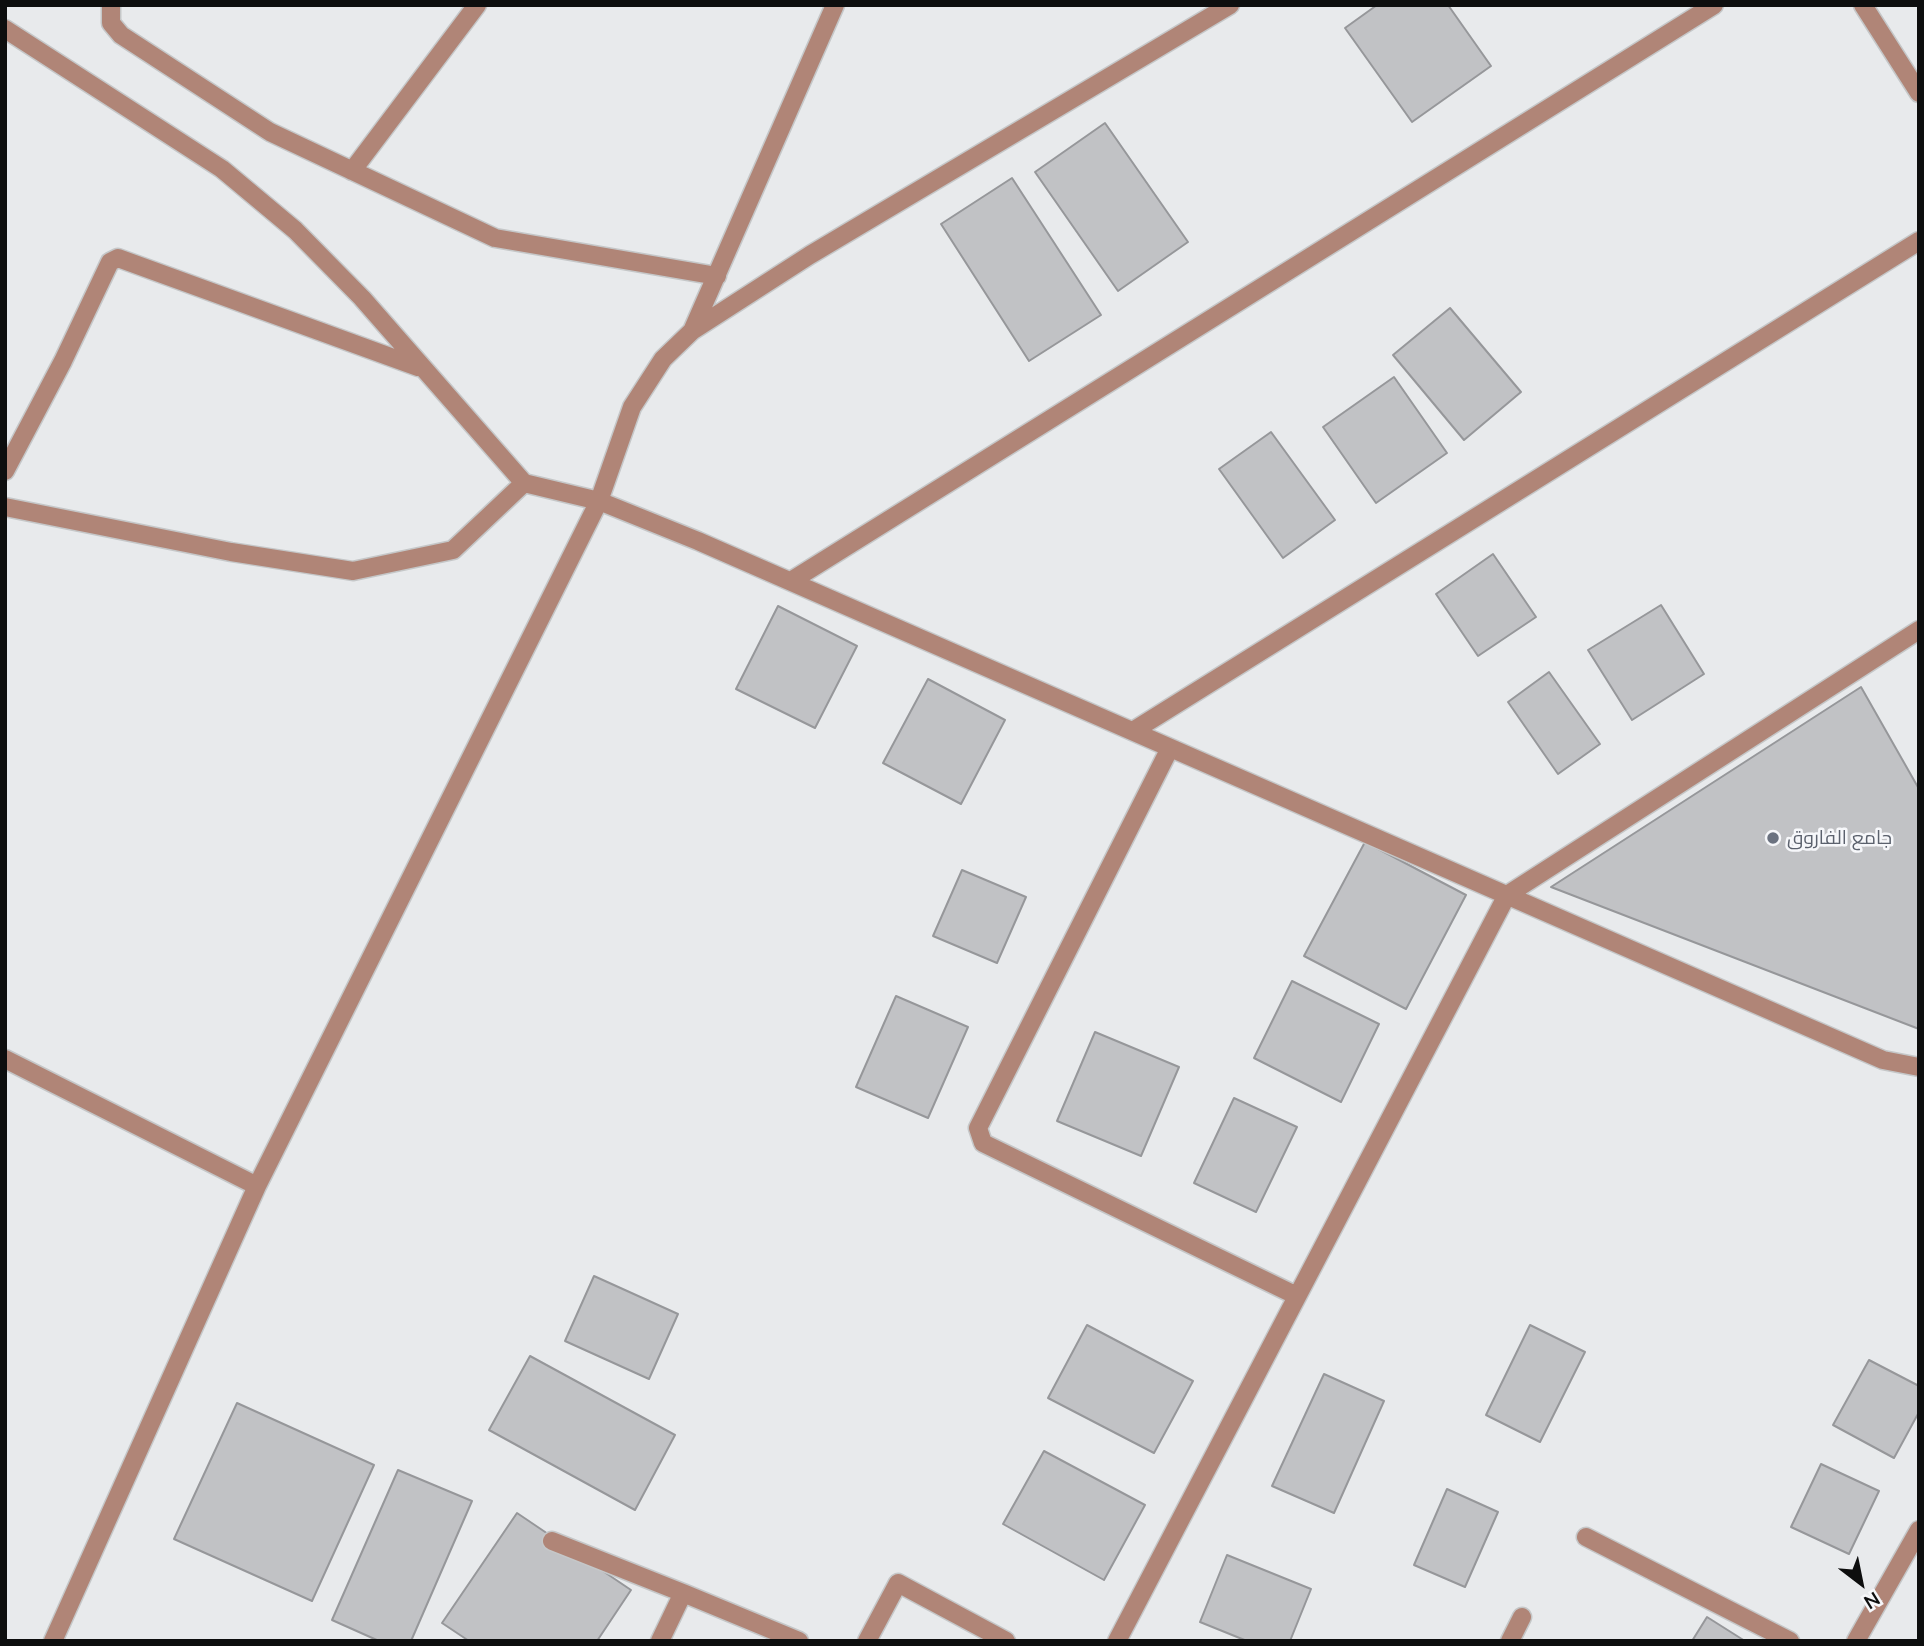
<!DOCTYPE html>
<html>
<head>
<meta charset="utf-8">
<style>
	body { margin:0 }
	#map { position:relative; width:1924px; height:1646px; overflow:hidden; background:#e8eaec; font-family:Mulish,sans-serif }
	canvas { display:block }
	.frame { position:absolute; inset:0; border:7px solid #0d0e0e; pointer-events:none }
	.north { position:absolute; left:1826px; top:1548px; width:70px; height:70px; -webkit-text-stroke:5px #f6f7fa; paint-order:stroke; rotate:148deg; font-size:19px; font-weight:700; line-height:28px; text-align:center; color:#0d0e0e }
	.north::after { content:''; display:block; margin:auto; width:24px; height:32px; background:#0d0e0e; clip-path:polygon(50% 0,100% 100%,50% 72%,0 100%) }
</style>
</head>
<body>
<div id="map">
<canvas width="1924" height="1646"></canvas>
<div class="frame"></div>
<div class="north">N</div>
</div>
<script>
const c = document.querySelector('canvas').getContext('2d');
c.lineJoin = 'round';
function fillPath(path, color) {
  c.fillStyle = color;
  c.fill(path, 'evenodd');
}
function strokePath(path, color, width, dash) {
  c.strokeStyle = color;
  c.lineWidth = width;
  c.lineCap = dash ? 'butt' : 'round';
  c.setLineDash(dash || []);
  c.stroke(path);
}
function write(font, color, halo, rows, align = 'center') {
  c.font = font + ' Mulish,Cairo,sans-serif';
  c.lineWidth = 5;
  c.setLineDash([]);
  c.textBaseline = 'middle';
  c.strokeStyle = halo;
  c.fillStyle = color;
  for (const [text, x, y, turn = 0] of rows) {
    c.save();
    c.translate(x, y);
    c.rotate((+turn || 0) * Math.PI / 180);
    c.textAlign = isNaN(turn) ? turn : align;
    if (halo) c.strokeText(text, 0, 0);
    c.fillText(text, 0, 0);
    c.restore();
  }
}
const building = new Path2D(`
	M 1377,5 L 1448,5 L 1491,66 L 1412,122 L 1345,28 Z
	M 1105,123 L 1188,242 L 1118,291 L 1035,172 Z
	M 1012,178 L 1101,315 L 1029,361 L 941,224 Z
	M 1450,308 L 1521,392 L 1464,440 L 1393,355 Z
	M 1394,377 L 1447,453 L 1376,503 L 1323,427 Z
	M 1271,432 L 1335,520 L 1283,558 L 1219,469 Z
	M 1493,554 L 1536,617 L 1478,656 L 1436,594 Z
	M 1661,605 L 1704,674 L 1632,720 L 1588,650 Z
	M 778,606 L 857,646 L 815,728 L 736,689 Z
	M 1549,672 L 1600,744 L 1558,774 L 1508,702 Z
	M 928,679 L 1005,720 L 961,804 L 883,763 Z
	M 1861,687 L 1919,789 L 1919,1029 L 1551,887 Z
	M 1365,842 L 1466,895 L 1406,1009 L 1304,956 Z
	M 962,870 L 1026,897 L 997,963 L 933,936 Z
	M 1292,981 L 1379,1024 L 1341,1102 L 1254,1058 Z
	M 896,996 L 968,1027 L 928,1118 L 856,1087 Z
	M 1095,1032 L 1179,1067 L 1141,1156 L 1057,1121 Z
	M 1234,1098 L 1297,1127 L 1256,1212 L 1194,1183 Z
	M 594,1276 L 678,1314 L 649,1379 L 565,1341 Z
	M 1087,1325 L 1193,1381 L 1154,1453 L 1048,1398 Z
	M 1530,1325 L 1585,1352 L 1540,1442 L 1486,1415 Z
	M 530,1356 L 675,1435 L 635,1510 L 489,1430 Z
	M 1869,1360 L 1919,1386 L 1919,1412 L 1894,1458 L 1833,1425 Z
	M 1324,1374 L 1384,1401 L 1334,1513 L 1272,1486 Z
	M 237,1403 L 374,1465 L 312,1601 L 174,1539 Z
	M 1044,1451 L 1145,1505 L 1104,1580 L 1003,1524 Z
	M 1821,1464 L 1879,1491 L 1849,1554 L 1791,1527 Z
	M 398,1470 L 472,1501 L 411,1641 L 379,1641 L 332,1620 Z
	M 1447,1489 L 1498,1512 L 1465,1587 L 1414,1565 Z
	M 517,1513 L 631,1590 L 597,1641 L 469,1641 L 442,1623 Z
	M 1227,1555 L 1311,1589 L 1290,1641 L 1247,1641 L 1200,1622 Z
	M 1707,1617 L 1745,1641 L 1692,1641 Z`);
fillPath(building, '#c1c2c5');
strokePath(building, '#96979a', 2);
const street = new Path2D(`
	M 111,5 L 111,23 L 121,35 L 270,132 L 495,238 L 717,276
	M 1863,5 L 1919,93
	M 5,29 L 222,169 L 295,230 L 362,298 L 524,483 L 599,501 L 698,541 L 1883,1060 L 1919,1067
	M 352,171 L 477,5
	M 692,331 L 835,5
	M 5,471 L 63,361 L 110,262 L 118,258 L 418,367
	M 5,507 L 231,552 L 353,571 L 453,550 L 524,483
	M 791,581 L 1714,5
	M 1133,731 L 1919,241
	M 1170,748 L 978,1128 L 983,1143 L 1297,1296
	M 5,1059 L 257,1186
	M 1586,1537 L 1790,1641
	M 552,1541 L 683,1593
	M 53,1641 L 257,1186 L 599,501 L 632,407 L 663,359 L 692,331 L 810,255 L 1230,5
	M 660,1641 L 683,1593 L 799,1641
	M 867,1641 L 898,1583 L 1006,1641
	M 1117,1641 L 1507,895 L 1919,630
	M 1510,1641 L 1522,1617
	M 1856,1641 L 1919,1530`);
strokePath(street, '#c5c7c8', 21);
strokePath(street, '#b08577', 18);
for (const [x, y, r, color] of [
	[1773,838,7,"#6b7280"]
]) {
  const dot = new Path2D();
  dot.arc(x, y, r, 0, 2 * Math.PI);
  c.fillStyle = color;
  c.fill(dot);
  strokePath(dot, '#f6f7fa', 2.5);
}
write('19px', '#5b616d', '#f6f7fa', [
	["جامع الفاروق",1787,838]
], 'left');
</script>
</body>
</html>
